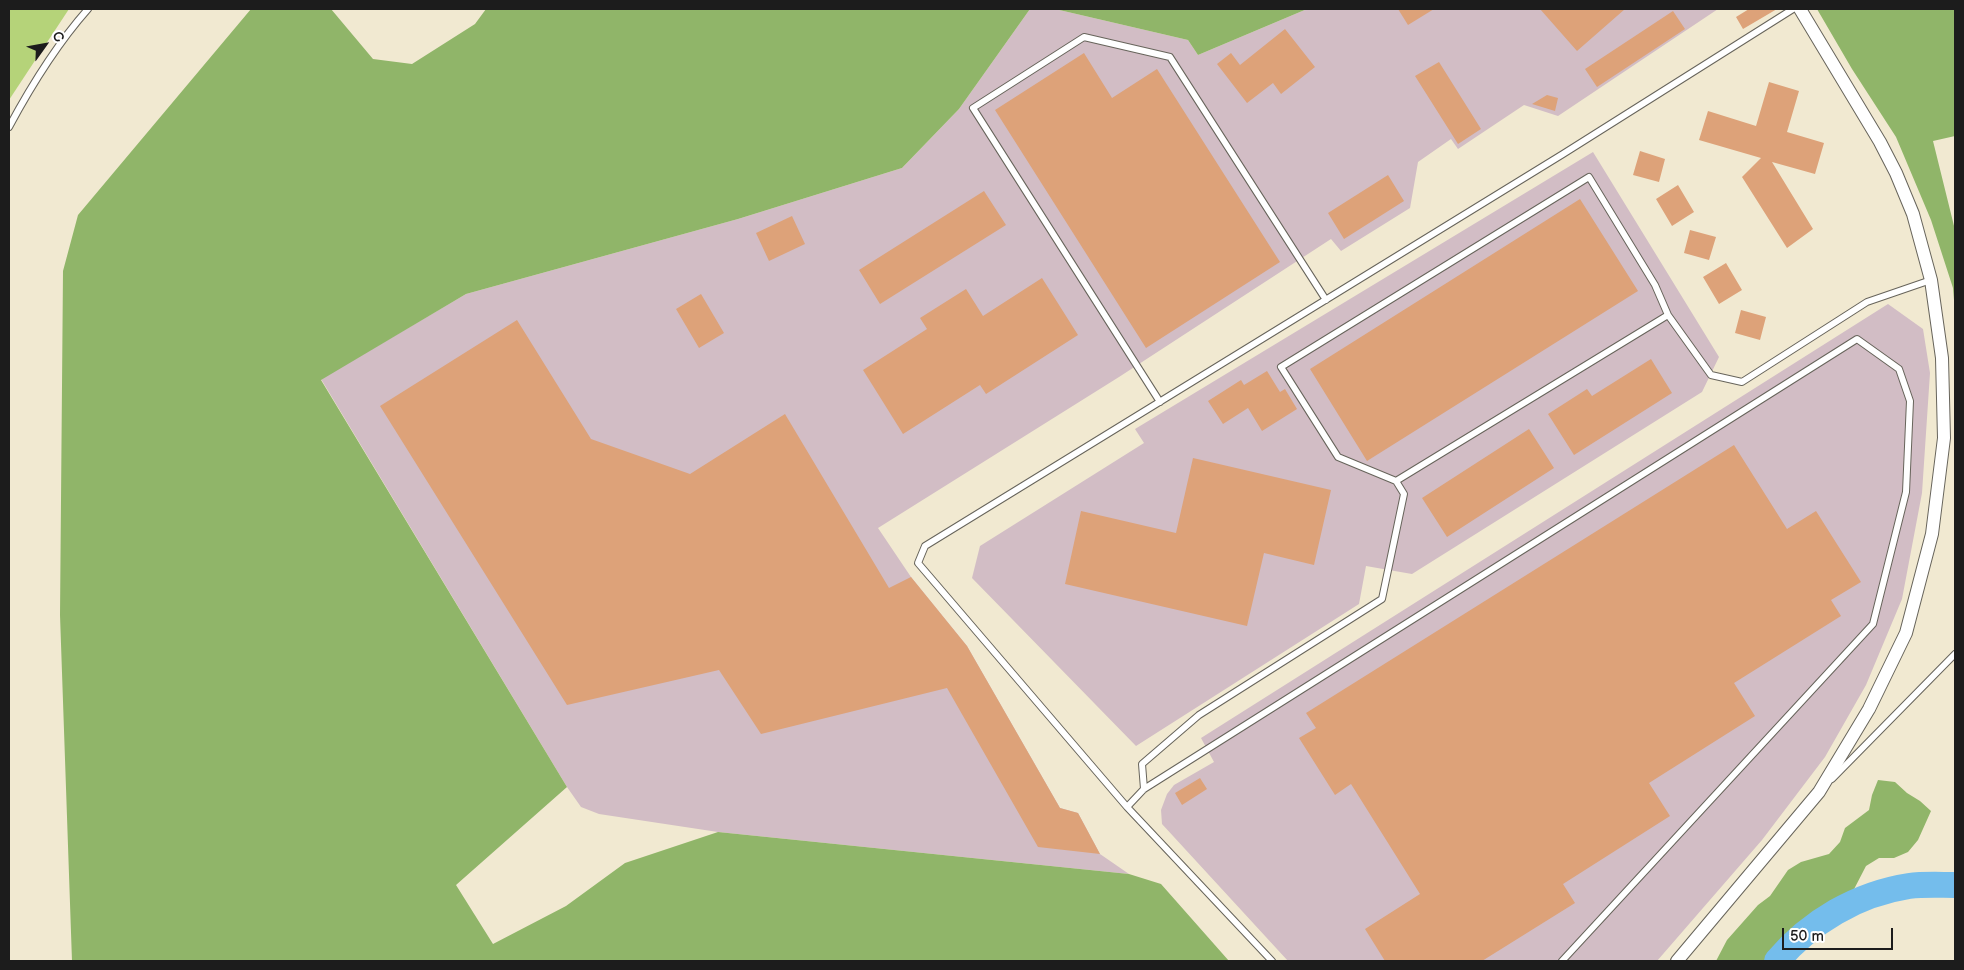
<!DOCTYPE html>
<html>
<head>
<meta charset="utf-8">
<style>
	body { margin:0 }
	#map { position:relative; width:1964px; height:970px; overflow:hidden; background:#f1e9d1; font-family:"Balsamiq Sans",sans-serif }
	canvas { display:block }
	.frame { position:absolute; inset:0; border:10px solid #1c1c1c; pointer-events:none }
	.north { position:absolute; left:20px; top:20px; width:50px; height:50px; -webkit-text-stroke:4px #fff; paint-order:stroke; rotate:58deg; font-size:14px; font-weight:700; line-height:20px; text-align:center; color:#1c1c1c }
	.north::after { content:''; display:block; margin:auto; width:18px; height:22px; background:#1c1c1c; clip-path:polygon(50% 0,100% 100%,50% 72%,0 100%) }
	.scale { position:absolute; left:1782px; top:928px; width:111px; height:22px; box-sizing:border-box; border:2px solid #1c1c1c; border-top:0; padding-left:6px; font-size:15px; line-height:18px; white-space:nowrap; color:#1c1c1c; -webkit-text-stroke:4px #fff; paint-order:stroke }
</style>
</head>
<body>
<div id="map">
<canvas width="1964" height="970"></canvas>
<div class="frame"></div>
<div class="north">С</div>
<div class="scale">50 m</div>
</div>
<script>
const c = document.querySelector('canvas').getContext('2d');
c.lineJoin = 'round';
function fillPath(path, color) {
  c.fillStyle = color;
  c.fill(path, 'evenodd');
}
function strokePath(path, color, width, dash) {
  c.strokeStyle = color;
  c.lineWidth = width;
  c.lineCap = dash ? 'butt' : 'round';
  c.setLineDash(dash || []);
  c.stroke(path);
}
fillPath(new Path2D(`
	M 1030,9 L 1055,9 L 1188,40 L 1198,55 L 1307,9 L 1718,9 L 1558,116 L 1524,105 L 1458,149 L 1451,139 L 1418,162 L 1410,208 L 1341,251 L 1331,239 L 1119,377 L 878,528 L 911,577 L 967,646 L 1060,808 L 1078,813 L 1100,854 L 1129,874 L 718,832 L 599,814 L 581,807 L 567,787 L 321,379 L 466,294 L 738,219 L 902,168 L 959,109 Z
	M 1593,152 L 1719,357 L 1702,392 L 1412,574 L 1366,566 L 1359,604 L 1136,746 L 972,578 L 980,546 L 1144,443 L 1135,429 Z
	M 1888,304 L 1923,329 L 1930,373 L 1922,493 L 1902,599 L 1866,685 L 1825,757 L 1762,840 L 1657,961 L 1288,961 L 1162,824 L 1161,810 L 1167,794 L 1174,785 L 1214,762 L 1201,738 Z`), '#d2bdc5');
fillPath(new Path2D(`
	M 9,9 L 69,9 L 9,100 Z`), '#b5d379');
fillPath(new Path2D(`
	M 251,9 L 331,9 L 373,59 L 412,64 L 475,24 L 486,9 L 1030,9 L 959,109 L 902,168 L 738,219 L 466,294 L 321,380 L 567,787 L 456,885 L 493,944 L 566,906 L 625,863 L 718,832 L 1129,874 L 1161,884 L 1229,961 L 72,961 L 60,615 L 63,271 L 78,215 Z
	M 1055,9 L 1307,9 L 1198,55 L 1188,40 Z
	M 1817,9 L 1955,10 L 1955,136 L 1933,141 L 1955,230 L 1955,312 L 1953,288 L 1931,220 L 1896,137 L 1852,69 Z
	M 1878,780 L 1895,782 L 1907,793 L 1920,801 L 1931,811 L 1918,840 L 1908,852 L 1894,858 L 1879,858 L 1866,866 L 1851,895 L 1820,913 L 1795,932 L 1784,943 L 1770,961 L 1716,961 L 1727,940 L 1758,905 L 1770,896 L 1788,870 L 1801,862 L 1829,854 L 1840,842 L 1845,828 L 1869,810 L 1872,795 Z`), '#90b569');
strokePath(new Path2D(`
	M 1777,961 C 1810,922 1857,894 1909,886 C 1924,884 1940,885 1955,885`), '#74bdec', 26);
fillPath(new Path2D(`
	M 1398,9 L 1434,9 L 1408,25 Z
	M 1540,9 L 1625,9 L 1577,51 Z
	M 1749,9 L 1777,9 L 1743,29 L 1736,17 Z
	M 1673,11 L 1685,29 L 1597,87 L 1585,69 Z
	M 1285,29 L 1315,67 L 1281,94 L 1273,83 L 1247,103 L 1217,64 L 1231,53 L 1240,65 Z
	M 1084,53 L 1112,98 L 1157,69 L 1280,262 L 1146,348 L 995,110 Z
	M 1439,62 L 1481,129 L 1458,144 L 1415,76 Z
	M 1769,82 L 1799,91 L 1787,132 L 1824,143 L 1815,174 L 1772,162 L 1813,229 L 1787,248 L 1742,177 L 1761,158 L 1699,140 L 1708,111 L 1756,126 Z
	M 1547,95 L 1558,98 L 1555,111 L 1532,104 Z
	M 1640,151 L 1665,159 L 1659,182 L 1633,175 Z
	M 1388,175 L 1404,201 L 1344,239 L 1328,213 Z
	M 1678,185 L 1694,212 L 1672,226 L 1656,199 Z
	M 984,191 L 1006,225 L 880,304 L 859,270 Z
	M 1580,199 L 1638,291 L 1367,461 L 1310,369 Z
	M 792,216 L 805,244 L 769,261 L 756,233 Z
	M 1690,230 L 1716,237 L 1709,260 L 1684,253 Z
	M 1726,263 L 1742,290 L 1719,304 L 1703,277 Z
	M 1042,278 L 1078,335 L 986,394 L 980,385 L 903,434 L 863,370 L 927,329 L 920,318 L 966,289 L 983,316 Z
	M 701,294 L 724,333 L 699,348 L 676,309 Z
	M 1741,310 L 1766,317 L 1760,340 L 1735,333 Z
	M 517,320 L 591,439 L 690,474 L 785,414 L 889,588 L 911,577 L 967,646 L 1060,808 L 1078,813 L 1100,854 L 1038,847 L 947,688 L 761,734 L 719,670 L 567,705 L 380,406 Z
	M 1651,359 L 1672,393 L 1574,455 L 1548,414 L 1587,389 L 1592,396 Z
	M 1267,371 L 1280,392 L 1285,389 L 1297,409 L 1262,431 L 1248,408 L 1223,424 L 1208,401 L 1241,380 L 1244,385 Z
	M 1529,429 L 1554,468 L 1447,537 L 1422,498 Z
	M 1734,445 L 1787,529 L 1816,511 L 1861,582 L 1831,600 L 1841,616 L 1734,683 L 1755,716 L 1649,783 L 1670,816 L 1563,884 L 1575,903 L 1482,961 L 1385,961 L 1365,929 L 1420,894 L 1351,784 L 1335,795 L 1299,738 L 1316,728 L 1306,713 Z
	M 1193,458 L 1331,490 L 1314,565 L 1264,553 L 1247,626 L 1065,584 L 1081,511 L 1176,533 Z
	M 1200,778 L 1207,789 L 1182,805 L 1175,793 Z`), '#dda279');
const lane = new Path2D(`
	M 9,127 C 31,86 57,44 88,9
	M 1160,402 L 973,108 L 1084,37 L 1170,57 L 1326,300
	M 1396,481 L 1668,315
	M 1832,779 L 1955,654
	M 1144,789 L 1142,764 L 1199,715 L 1382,599 L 1404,494 L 1396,481 L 1338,457 L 1281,367 L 1589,177 L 1655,285 L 1668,315 L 1711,375 L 1742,382 L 1867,302 L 1931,280
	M 1127,807 L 918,563 L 925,546 L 1563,154 L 1793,9
	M 1272,961 L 1127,807 L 1144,789 L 1857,339 L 1899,369 L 1910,401 L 1906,492 L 1873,624 L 1562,961`);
const street = new Path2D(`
	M 1677,961 L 1819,792 L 1869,709 L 1906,633 L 1932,534 L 1944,438 L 1942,358 L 1931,280 L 1913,214 L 1896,173 L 1880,142 L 1800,9`);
strokePath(lane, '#67645b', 8);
strokePath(street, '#67645b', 14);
strokePath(lane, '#fff', 6);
strokePath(street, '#fff', 12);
</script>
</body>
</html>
